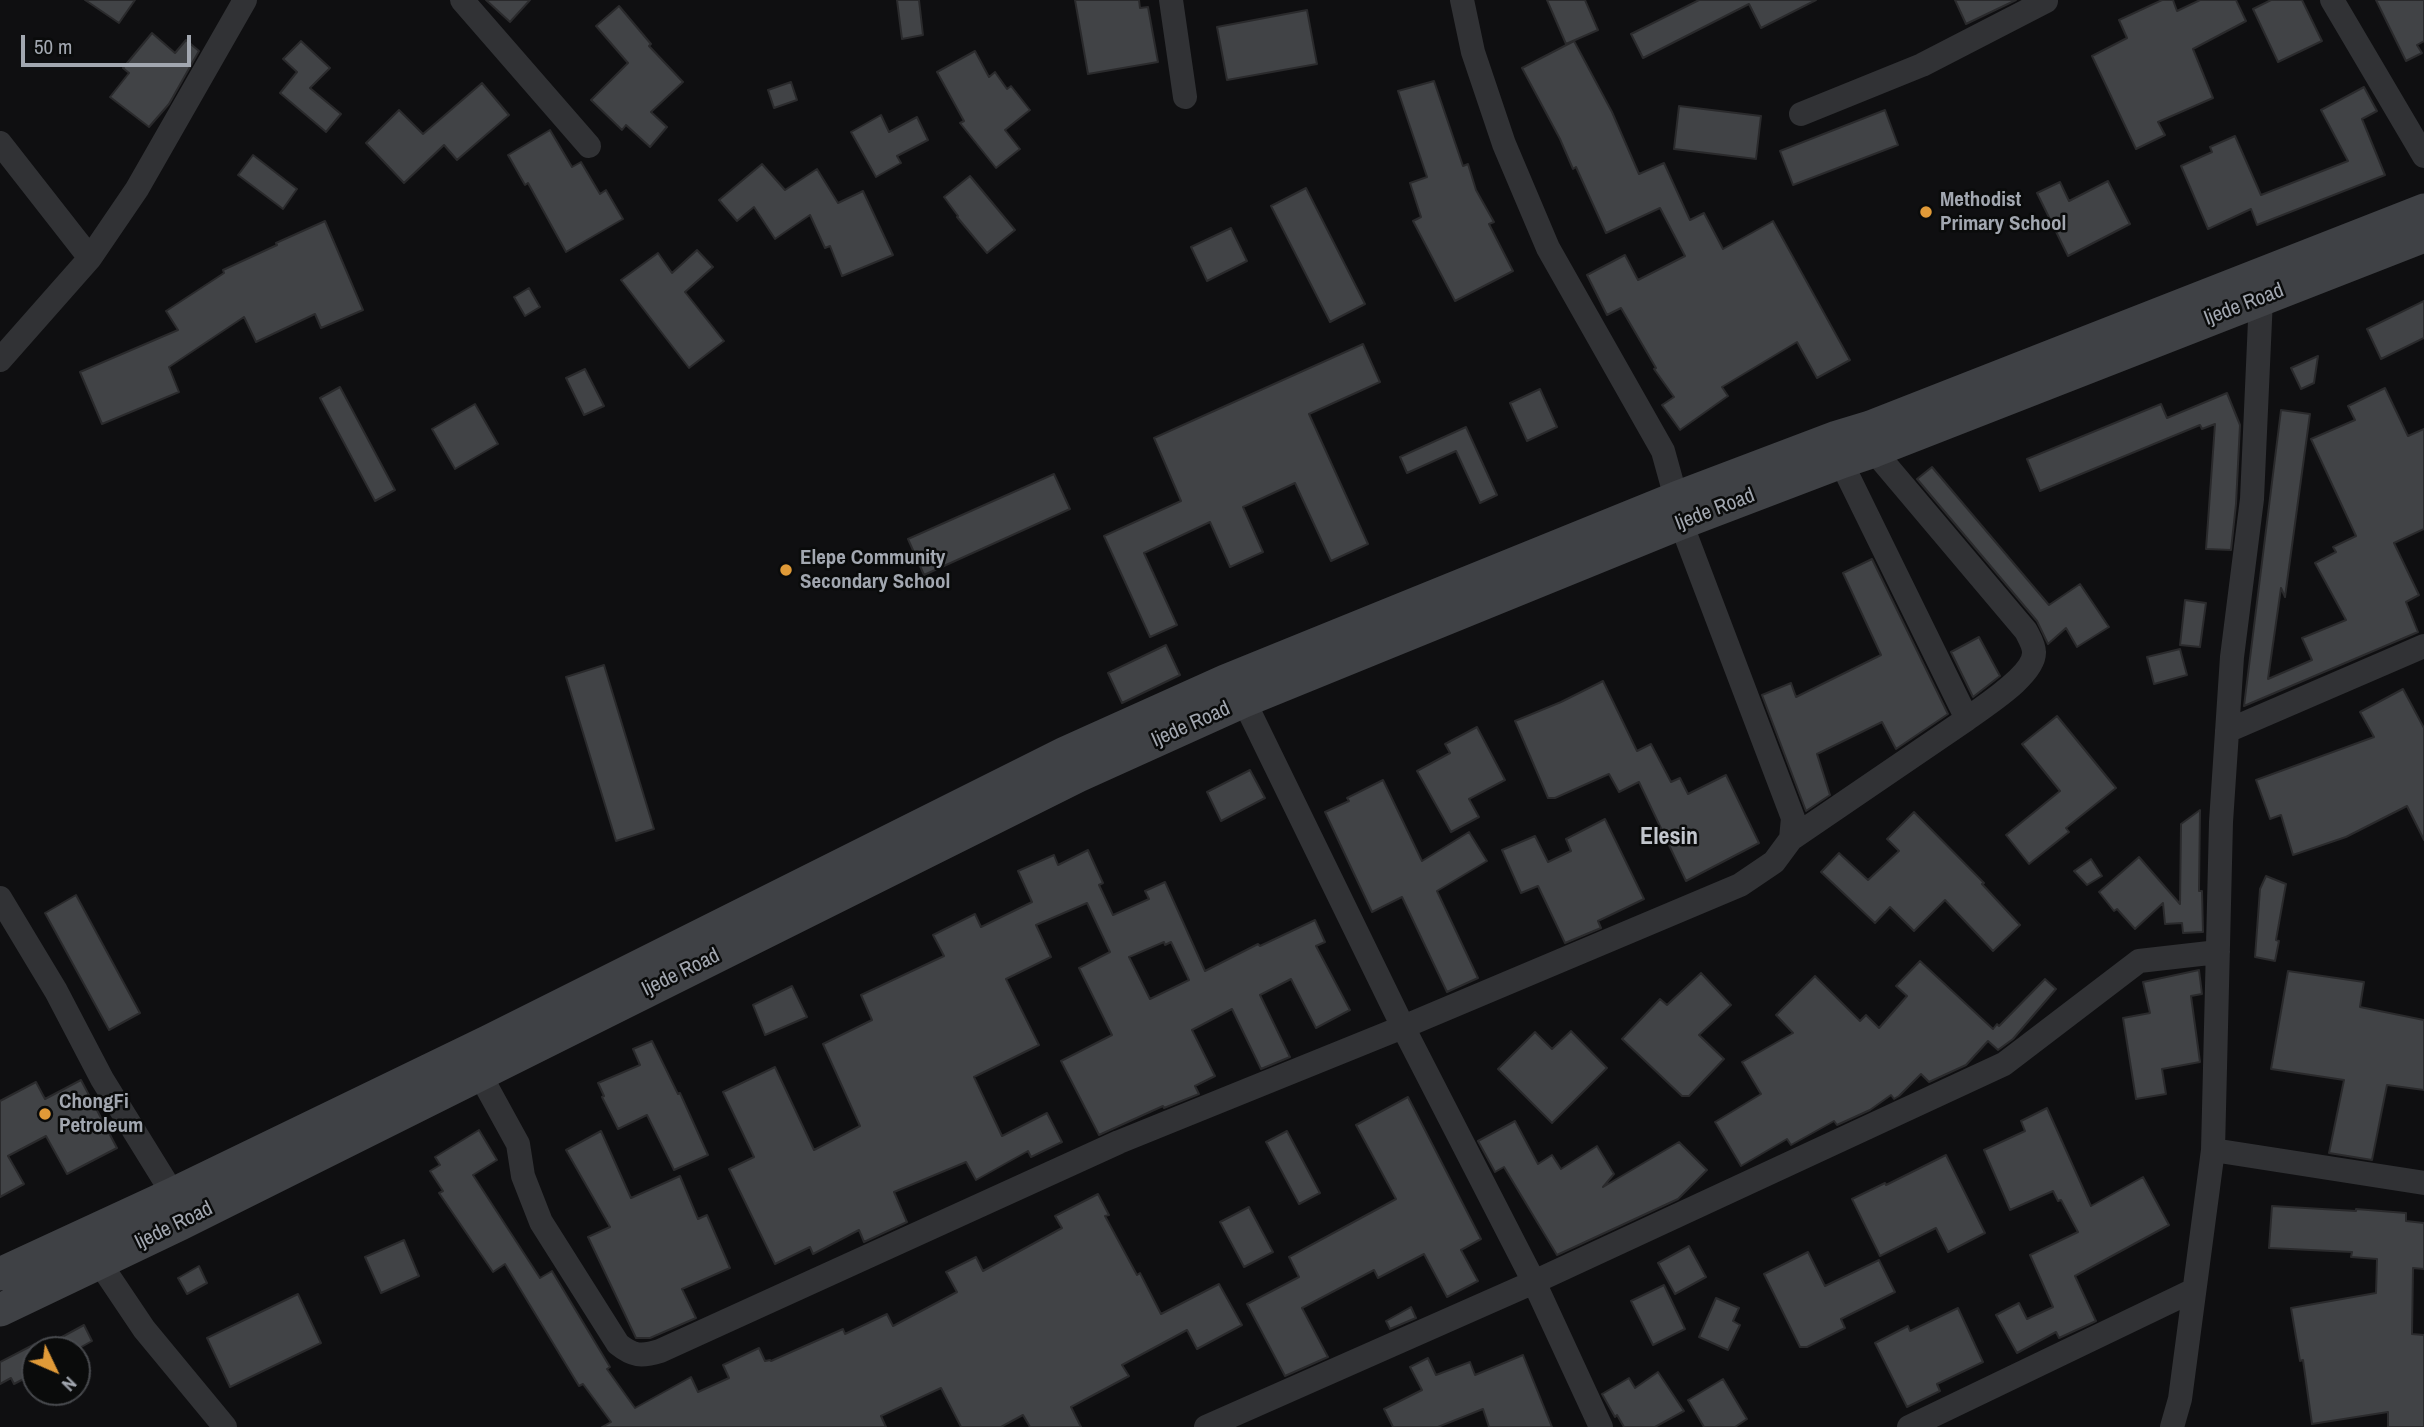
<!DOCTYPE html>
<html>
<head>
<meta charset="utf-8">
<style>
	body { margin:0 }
	#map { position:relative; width:2424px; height:1427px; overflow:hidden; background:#0f0f11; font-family:"Archivo Narrow",sans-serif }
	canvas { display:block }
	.north { position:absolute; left:21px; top:1336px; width:70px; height:70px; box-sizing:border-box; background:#0a0b0b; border:2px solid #47494d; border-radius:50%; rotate:134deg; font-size:19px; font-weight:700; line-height:28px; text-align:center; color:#a2a7b0 }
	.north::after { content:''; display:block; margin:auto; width:24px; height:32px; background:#e09a38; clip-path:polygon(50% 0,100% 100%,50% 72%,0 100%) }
	.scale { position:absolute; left:21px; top:35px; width:170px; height:32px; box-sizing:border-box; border:4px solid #a2a7b0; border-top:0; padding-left:9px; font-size:21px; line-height:24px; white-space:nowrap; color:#a2a7b0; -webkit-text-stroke:5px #0a0b0b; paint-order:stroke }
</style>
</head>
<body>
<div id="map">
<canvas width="2424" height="1427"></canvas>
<div class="north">N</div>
<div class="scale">50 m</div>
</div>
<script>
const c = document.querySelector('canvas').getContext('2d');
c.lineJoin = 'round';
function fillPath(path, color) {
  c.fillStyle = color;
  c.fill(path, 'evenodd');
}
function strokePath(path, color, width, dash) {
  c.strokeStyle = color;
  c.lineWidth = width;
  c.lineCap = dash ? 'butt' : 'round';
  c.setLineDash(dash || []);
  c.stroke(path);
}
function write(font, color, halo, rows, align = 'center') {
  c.font = font + ' "Archivo Narrow",sans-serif';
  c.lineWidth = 5;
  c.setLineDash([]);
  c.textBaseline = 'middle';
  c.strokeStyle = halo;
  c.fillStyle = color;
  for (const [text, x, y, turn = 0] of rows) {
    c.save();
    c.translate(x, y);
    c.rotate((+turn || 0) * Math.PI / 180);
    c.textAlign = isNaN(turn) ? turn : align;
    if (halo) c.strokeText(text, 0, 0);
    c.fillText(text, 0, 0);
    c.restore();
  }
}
const building = new Path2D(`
	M 85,0 L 135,0 L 119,23 Z
	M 486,0 L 530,0 L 510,22 Z
	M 897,0 L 919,0 L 923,35 L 902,39 Z
	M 1075,0 L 1139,0 L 1140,8 L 1148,7 L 1158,62 L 1088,74 Z
	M 1547,0 L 1585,0 L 1598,30 L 1566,44 Z
	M 1699,0 L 1816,0 L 1761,28 L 1749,4 L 1643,58 L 1631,34 Z
	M 1955,0 L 2016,0 L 1966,24 Z
	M 2162,0 L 2173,0 L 2177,11 L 2200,0 L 2236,0 L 2246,21 L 2193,49 L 2213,98 L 2158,122 L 2165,135 L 2136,149 L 2092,56 L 2127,38 L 2119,20 Z
	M 2271,0 L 2302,0 L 2322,41 L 2278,62 L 2253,9 Z
	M 2376,0 L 2424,0 L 2424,41 L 2417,45 L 2422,53 L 2406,61 Z
	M 619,6 L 651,44 L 649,46 L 683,82 L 651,112 L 667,127 L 650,147 L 626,125 L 622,130 L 591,100 L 628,63 L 596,26 Z
	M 1307,10 L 1317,64 L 1227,80 L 1217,27 Z
	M 152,33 L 175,53 L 186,40 L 199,51 L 169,104 L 149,127 L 110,97 L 129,73 L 123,68 Z
	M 301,41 L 330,68 L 310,88 L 341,114 L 326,132 L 280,93 L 297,72 L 283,59 Z
	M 1574,41 L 1612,112 L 1639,174 L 1664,163 L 1690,220 L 1704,213 L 1723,249 L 1773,221 L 1850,360 L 1817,378 L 1797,342 L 1722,387 L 1728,396 L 1680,430 L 1662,405 L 1674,397 L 1654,369 L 1656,368 L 1621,308 L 1607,315 L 1587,275 L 1625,255 L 1638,280 L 1685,256 L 1660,208 L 1606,233 L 1576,167 L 1573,169 L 1560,139 L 1522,68 Z
	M 975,51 L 989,77 L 995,72 L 1007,89 L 1011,86 L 1030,110 L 1005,130 L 1020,149 L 996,168 L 960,123 L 964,121 L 937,72 Z
	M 1434,81 L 1463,166 L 1468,164 L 1476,190 L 1494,222 L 1489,224 L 1513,271 L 1455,301 L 1413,221 L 1421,217 L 1410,183 L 1427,177 L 1398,91 Z
	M 791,82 L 797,100 L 774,108 L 768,90 Z
	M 482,83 L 509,115 L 457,160 L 444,145 L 404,183 L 366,143 L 399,110 L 423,134 Z
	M 2364,87 L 2377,111 L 2362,119 L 2385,175 L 2257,225 L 2251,209 L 2208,229 L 2181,166 L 2212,152 L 2210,147 L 2235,136 L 2261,195 L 2348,161 L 2321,110 Z
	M 1679,106 L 1761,116 L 1756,159 L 1674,149 Z
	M 1885,110 L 1898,145 L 1793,185 L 1780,151 Z
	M 881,115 L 889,132 L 917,117 L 928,140 L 897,156 L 901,163 L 876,177 L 851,132 Z
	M 550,130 L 572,167 L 581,162 L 600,194 L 606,190 L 623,219 L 566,252 L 528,183 L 525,185 L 508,155 Z
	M 253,155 L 297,189 L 283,209 L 238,175 Z
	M 762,164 L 785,190 L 817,169 L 838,203 L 863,191 L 893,255 L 842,276 L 830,246 L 825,248 L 810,215 L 775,239 L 754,207 L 737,221 L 719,200 Z
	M 970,176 L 1015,230 L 987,253 L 957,217 L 958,216 L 944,197 Z
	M 2108,181 L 2130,224 L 2068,256 L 2037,193 L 2060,182 L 2069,201 Z
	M 1306,188 L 1365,304 L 1330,322 L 1271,206 Z
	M 325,221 L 363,310 L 321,328 L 315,314 L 256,342 L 244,317 L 169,367 L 179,392 L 102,424 L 80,372 L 178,330 L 166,311 L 224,273 L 223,270 L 277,245 L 276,243 Z
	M 1231,228 L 1247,261 L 1207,281 L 1191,247 Z
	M 697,250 L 713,267 L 685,292 L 724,341 L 689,368 L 621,280 L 658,253 L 672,273 Z
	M 529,288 L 540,307 L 525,316 L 514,297 Z
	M 2424,301 L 2424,338 L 2381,359 L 2367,329 Z
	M 1363,344 L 1380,382 L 1309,414 L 1368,544 L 1331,561 L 1295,483 L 1243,507 L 1263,552 L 1230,567 L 1210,522 L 1144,553 L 1177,625 L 1150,637 L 1104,536 L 1181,501 L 1154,438 Z
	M 2318,356 L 2314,383 L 2301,389 L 2291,368 Z
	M 585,369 L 604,406 L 584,415 L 566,378 Z
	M 340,387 L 395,490 L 375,501 L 320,398 Z
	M 2385,388 L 2408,436 L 2424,429 L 2424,529 L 2394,543 L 2419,595 L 2406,602 L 2418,632 L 2244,706 L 2281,410 L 2310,414 L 2285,597 L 2281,588 L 2268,679 L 2312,660 L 2302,638 L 2346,620 L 2315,563 L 2336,552 L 2333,547 L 2356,536 L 2311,439 L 2355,420 L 2348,406 Z
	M 1540,389 L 1557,427 L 1527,441 L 1510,403 Z
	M 2227,393 L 2240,425 L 2236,504 L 2231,550 L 2206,549 L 2215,424 L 2202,429 L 2200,425 L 2040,491 L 2027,459 L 2161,404 L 2167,418 Z
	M 475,404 L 498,444 L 455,469 L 432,429 Z
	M 1466,427 L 1497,495 L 1480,503 L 1456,451 L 1407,473 L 1400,457 Z
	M 1932,467 L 2049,605 L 2080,584 L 2109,627 L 2077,647 L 2066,628 L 2048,644 L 2037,621 L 1917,479 Z
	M 1054,474 L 1070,509 L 924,575 L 908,539 Z
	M 1872,559 L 1948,714 L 1896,749 L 1882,722 L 1817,754 L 1830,795 L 1806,811 L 1762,695 L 1791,683 L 1796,697 L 1881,655 L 1843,573 Z
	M 2185,600 L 2206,603 L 2200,647 L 2180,645 Z
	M 1979,637 L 2000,676 L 1973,697 L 1951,652 Z
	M 1166,645 L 1180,675 L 1122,703 L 1108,673 Z
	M 2180,649 L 2187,675 L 2154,684 L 2147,657 Z
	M 604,665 L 654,829 L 616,841 L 566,677 Z
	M 1603,681 L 1637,751 L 1651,744 L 1671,782 L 1680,778 L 1688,794 L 1726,775 L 1759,843 L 1686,881 L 1639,782 L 1619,792 L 1609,774 L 1555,798 L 1548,798 L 1515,721 L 1561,702 Z
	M 2403,689 L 2424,728 L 2424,840 L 2407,806 L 2346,837 L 2293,855 L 2281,815 L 2270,819 L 2256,780 L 2374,737 L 2360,712 Z
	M 2057,716 L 2116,788 L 2066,828 L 2069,832 L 2029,864 L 2006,835 L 2060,791 L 2022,744 Z
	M 1477,727 L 1505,780 L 1469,799 L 1479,817 L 1451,832 L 1417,771 L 1450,753 L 1445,744 Z
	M 1250,770 L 1265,798 L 1221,821 L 1207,792 Z
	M 1383,780 L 1422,861 L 1469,832 L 1487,861 L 1437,891 L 1478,978 L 1447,992 L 1402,897 L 1372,912 L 1325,812 L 1349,801 L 1347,798 Z
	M 2200,810 L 2199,891 L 2202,891 L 2203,932 L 2183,933 L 2182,923 L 2165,924 L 2163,903 L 2135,929 L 2117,909 L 2114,911 L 2099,892 L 2139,857 L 2180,904 L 2181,824 Z
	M 1914,812 L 1984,883 L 1982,884 L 2020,925 L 1993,951 L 1945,900 L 1914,931 L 1890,907 L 1875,923 L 1821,872 L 1839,853 L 1868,880 L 1899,851 L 1887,839 Z
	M 1605,819 L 1644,899 L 1598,921 L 1601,928 L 1565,943 L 1538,886 L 1521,893 L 1502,850 L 1535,836 L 1548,862 L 1571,851 L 1566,839 Z
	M 1088,850 L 1103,883 L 1099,885 L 1113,915 L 1149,899 L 1145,891 L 1165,882 L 1205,971 L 1258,944 L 1260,946 L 1315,920 L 1325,942 L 1316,946 L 1350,1010 L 1316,1028 L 1291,979 L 1260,995 L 1290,1057 L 1261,1069 L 1232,1009 L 1192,1030 L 1215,1076 L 1195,1086 L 1199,1094 L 1164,1108 L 1163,1106 L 1099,1135 L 1061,1061 L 1112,1035 L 1079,968 L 1110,952 L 1087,903 L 1036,925 L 1051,957 L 1006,979 L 1039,1045 L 974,1077 L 1002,1136 L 1047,1113 L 1062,1142 L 1031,1157 L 1028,1151 L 976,1180 L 966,1162 L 894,1192 L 907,1222 L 864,1242 L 859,1230 L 813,1254 L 810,1247 L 775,1264 L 729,1169 L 754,1157 L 723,1092 L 775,1067 L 814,1150 L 860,1126 L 823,1044 L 872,1020 L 861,995 L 944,956 L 933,935 L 975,914 L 981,927 L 1032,902 L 1018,871 L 1054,855 L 1058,865 ZM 1164,942 L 1165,945 L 1171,942 L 1189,980 L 1150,999 L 1129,957 Z
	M 2091,859 L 2102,876 L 2087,885 L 2074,871 Z
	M 2266,876 L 2286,884 L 2276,940 L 2279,941 L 2275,961 L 2255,957 L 2260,889 Z
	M 76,895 L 140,1013 L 109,1030 L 45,913 Z
	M 1920,961 L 1993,1029 L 1997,1024 L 1999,1026 L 2045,979 L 2056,989 L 2013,1039 L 1998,1050 L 1988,1041 L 1966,1065 L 1929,1082 L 1921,1074 L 1899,1096 L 1894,1099 L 1891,1095 L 1870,1110 L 1837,1125 L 1834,1121 L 1791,1145 L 1787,1139 L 1741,1166 L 1715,1122 L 1761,1094 L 1742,1062 L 1793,1033 L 1776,1015 L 1815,976 L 1860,1021 L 1866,1015 L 1879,1028 L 1907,996 L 1896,986 Z
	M 2199,970 L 2202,994 L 2191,996 L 2200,1062 L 2162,1069 L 2166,1094 L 2136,1099 L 2123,1018 L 2150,1013 L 2143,982 Z
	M 2288,971 L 2364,982 L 2360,1007 L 2424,1020 L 2424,1090 L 2387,1085 L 2372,1160 L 2329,1153 L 2344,1080 L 2271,1069 Z
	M 1701,973 L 1731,1005 L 1699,1035 L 1724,1059 L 1689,1096 L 1682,1096 L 1622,1039 L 1660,999 L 1667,1005 Z
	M 792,986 L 807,1017 L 765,1035 L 753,1005 Z
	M 1571,1031 L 1607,1068 L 1552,1123 L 1498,1069 L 1535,1032 L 1552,1049 Z
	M 652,1041 L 678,1094 L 680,1093 L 708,1155 L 674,1170 L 647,1115 L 618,1129 L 602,1097 L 604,1096 L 598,1083 L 640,1065 L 633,1049 Z
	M 81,1080 L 117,1148 L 67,1174 L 46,1136 L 8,1156 L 24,1184 L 0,1197 L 0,1101 L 36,1082 L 45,1099 Z
	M 1408,1097 L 1481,1239 L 1461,1250 L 1478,1281 L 1447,1297 L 1424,1254 L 1378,1278 L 1374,1270 L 1302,1308 L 1328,1357 L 1285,1376 L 1247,1304 L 1299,1277 L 1289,1257 L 1396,1199 L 1356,1125 Z
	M 2047,1108 L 2091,1206 L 2143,1177 L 2169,1225 L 2075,1276 L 2096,1321 L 2059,1338 L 2056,1332 L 2017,1353 L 1996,1315 L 2019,1303 L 2027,1319 L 2053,1307 L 2030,1255 L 2078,1232 L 2061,1200 L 2058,1201 L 2053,1191 L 2010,1210 L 1984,1150 L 2025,1131 L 2021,1121 Z
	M 1515,1121 L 1538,1164 L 1552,1155 L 1561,1169 L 1597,1146 L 1614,1174 L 1603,1187 L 1679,1142 L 1707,1170 L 1678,1199 L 1557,1255 L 1504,1167 L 1495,1172 L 1478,1141 Z
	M 479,1130 L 497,1160 L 473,1175 L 540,1278 L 552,1271 L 610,1367 L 607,1369 L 635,1408 L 691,1377 L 698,1392 L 729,1378 L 723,1365 L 759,1348 L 765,1361 L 770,1360 L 771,1361 L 843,1329 L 845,1334 L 887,1314 L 893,1326 L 957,1292 L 946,1272 L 976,1257 L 983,1271 L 1062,1228 L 1055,1216 L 1098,1194 L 1109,1215 L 1105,1216 L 1137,1275 L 1140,1273 L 1161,1314 L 1219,1284 L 1242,1325 L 1197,1349 L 1187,1330 L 1122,1365 L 1129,1376 L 1071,1407 L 1081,1427 L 1030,1427 L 1023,1415 L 1001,1427 L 961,1427 L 941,1388 L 881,1416 L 886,1427 L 602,1427 L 611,1422 L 583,1384 L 579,1386 L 505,1264 L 493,1272 L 439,1193 L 443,1191 L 430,1171 L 440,1165 L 435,1157 Z
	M 601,1131 L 631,1198 L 680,1176 L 698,1219 L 707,1215 L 730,1268 L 682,1289 L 696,1318 L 650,1338 L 636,1338 L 588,1237 L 610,1227 L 566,1150 Z
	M 1287,1131 L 1320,1193 L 1299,1204 L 1266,1142 Z
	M 1946,1155 L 1985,1233 L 1948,1252 L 1936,1228 L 1880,1256 L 1852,1199 L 1885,1183 L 1886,1185 Z
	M 2272,1206 L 2356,1211 L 2356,1209 L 2406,1213 L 2406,1221 L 2424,1223 L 2424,1269 L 2413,1268 L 2412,1334 L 2424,1335 L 2424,1427 L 2388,1427 L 2388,1412 L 2312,1424 L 2303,1360 L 2300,1361 L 2291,1308 L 2376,1293 L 2377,1259 L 2351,1257 L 2352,1252 L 2269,1248 Z
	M 1249,1207 L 1273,1252 L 1244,1267 L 1220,1222 Z
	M 404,1240 L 419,1276 L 381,1293 L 365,1257 Z
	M 1689,1246 L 1706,1277 L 1675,1294 L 1658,1263 Z
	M 1808,1252 L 1825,1286 L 1879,1260 L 1895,1292 L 1841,1319 L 1845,1328 L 1807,1347 L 1800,1347 L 1764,1274 Z
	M 199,1266 L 207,1283 L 187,1294 L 178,1278 Z
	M 1664,1285 L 1685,1329 L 1653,1345 L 1631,1301 Z
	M 298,1294 L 321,1343 L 230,1387 L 207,1338 Z
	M 1716,1298 L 1739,1308 L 1733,1321 L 1740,1325 L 1728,1350 L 1699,1337 Z
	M 1411,1307 L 1416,1318 L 1390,1329 L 1386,1321 Z
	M 1958,1308 L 1983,1362 L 1937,1384 L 1940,1391 L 1907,1407 L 1875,1343 L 1908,1326 L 1910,1331 Z
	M 84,1325 L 92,1341 L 76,1350 L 38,1350 Z
	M 35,1344 L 35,1373 L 14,1384 L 11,1378 L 0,1384 L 0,1362 Z
	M 1523,1355 L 1552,1427 L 1489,1427 L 1483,1409 L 1438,1427 L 1393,1427 L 1384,1409 L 1422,1390 L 1410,1367 L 1428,1358 L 1436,1375 L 1470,1362 L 1475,1375 Z
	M 1658,1372 L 1684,1411 L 1655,1427 L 1624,1427 L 1617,1415 L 1615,1417 L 1602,1394 L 1629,1378 L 1635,1388 Z
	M 1723,1379 L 1747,1419 L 1735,1427 L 1704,1427 L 1688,1400 Z`);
fillPath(building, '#414346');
strokePath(building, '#2a2a2c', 2);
strokePath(new Path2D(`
	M 462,0 L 589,146
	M 1171,0 L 1185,97
	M 1462,0 L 1473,52 L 1504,144 L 1548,248 L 1663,451 L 1676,498
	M 2332,0 L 2424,156
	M 1801,114 L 1922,65 L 2046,1
	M 0,143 L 90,258
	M 0,360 L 90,258 L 137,189 L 245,0
	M 1874,451 L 2026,631 C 2029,637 2034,645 2034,652 C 2035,675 1984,706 1967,719
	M 1244,701 L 1403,1027 L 1534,1282 L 1601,1427
	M 2227,731 L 2424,646
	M 1791,839 L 1967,719 L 1841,462
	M 0,898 L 56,991 L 102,1079 L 173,1194
	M 479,1073 L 518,1144 L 523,1176 L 541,1222 L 618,1344 C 633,1356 641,1357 660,1351 L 1119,1142 L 1403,1027 L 1740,885 L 1774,862 L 1791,839 L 1793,818 L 1681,523
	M 2213,1150 L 2424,1183
	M 99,1262 L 144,1329 L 225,1427
	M 1206,1427 L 1534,1282 L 2004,1064 L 2139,961 L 2218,952
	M 1909,1427 L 2194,1290
	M 2172,1427 L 2180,1399 L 2213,1150 L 2221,822 L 2232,657 L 2252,499 L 2261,298`), '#313235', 24);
strokePath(new Path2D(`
	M 0,1274 L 173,1194 L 489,1041 L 1065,753 L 1225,681 L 1676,498 L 1837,437 L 1870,427 L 2424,210
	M 0,1310 L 180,1224 L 1078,776 L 1244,701 L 1681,523 L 1841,462 L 1874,451 L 2424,236`), '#3f4145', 33);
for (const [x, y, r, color] of [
	[1926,212,7,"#e09a38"],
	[786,570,7,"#e09a38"],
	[45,1114,7,"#e09a38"]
]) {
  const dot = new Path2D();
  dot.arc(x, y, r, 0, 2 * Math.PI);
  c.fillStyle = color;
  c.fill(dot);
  strokePath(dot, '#0a0b0b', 2.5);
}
write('bold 21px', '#a2a7b0', '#0a0b0b', [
	["Methodist",1940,200],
	["Primary School",1940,224],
	["Elepe Community",800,558],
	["Secondary School",800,582],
	["ChongFi",59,1102],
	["Petroleum",59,1126]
], 'left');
write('21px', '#a2a7b0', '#0a0b0b', [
	["Ijede Road",2244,305,-21],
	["Ijede Road",1715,510,-21],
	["Ijede Road",1191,725,-24],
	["Ijede Road",681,973,-26],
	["Ijede Road",174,1226,-26]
]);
write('bold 24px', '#c2c6cd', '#0a0b0b', [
	["Elesin",1669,838]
]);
</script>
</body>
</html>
